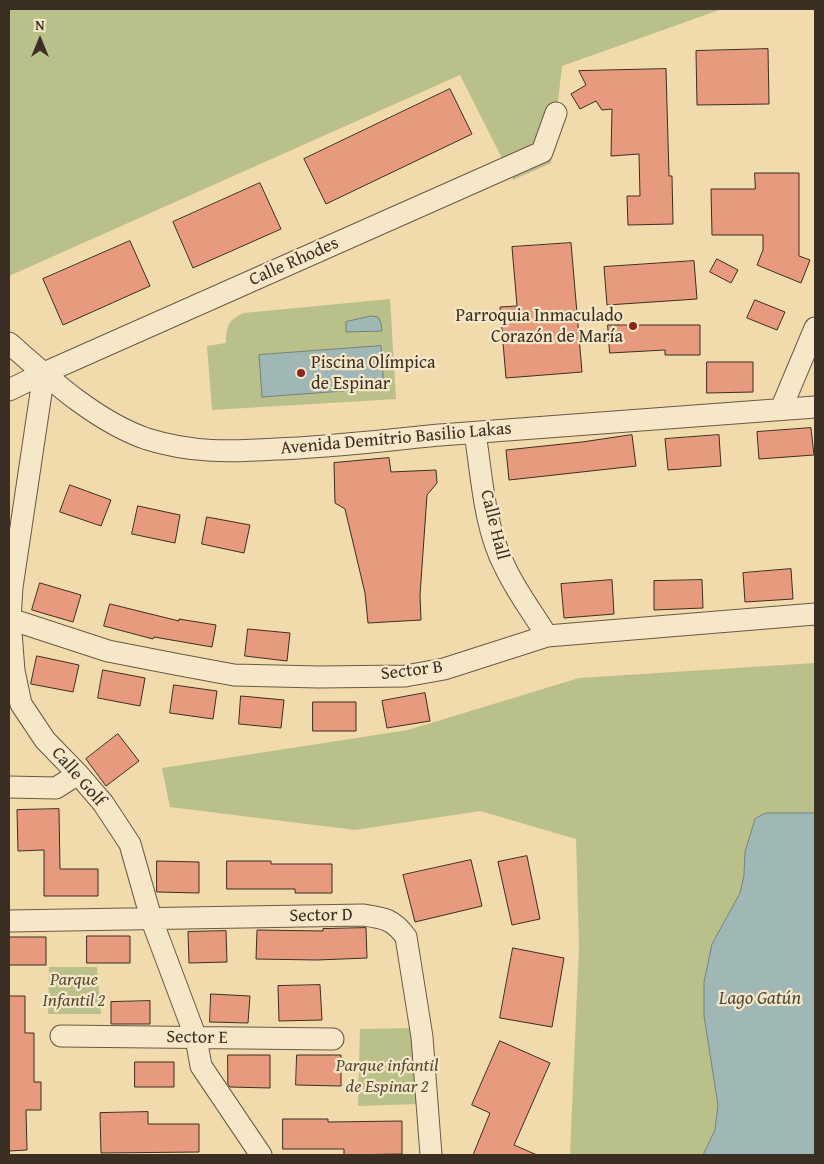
<!DOCTYPE html>
<html>
<head>
<meta charset="utf-8">
<style>
	body { margin:0 }
	#map { position:relative; width:824px; height:1164px; overflow:hidden; background:#f1daab; font-family:"Gentium Book Plus",serif }
	canvas { display:block }
	.frame { position:absolute; inset:0; border:10px solid #3b2f23; pointer-events:none }
	.north { position:absolute; left:15px; top:15px; width:50px; height:50px; -webkit-text-stroke:4px #f6e7c8; paint-order:stroke; rotate:0deg; font-size:14px; font-weight:700; line-height:20px; text-align:center; color:#3b2f23 }
	.north::after { content:''; display:block; margin:auto; width:18px; height:22px; background:#3b2f23; clip-path:polygon(50% 0,100% 100%,50% 72%,0 100%) }
</style>
</head>
<body>
<div id="map">
<canvas width="824" height="1164"></canvas>
<div class="frame"></div>
<div class="north">N</div>
</div>
<script>
const c = document.querySelector('canvas').getContext('2d');
c.lineJoin = 'round';
function fillPath(path, color) {
  c.fillStyle = color;
  c.fill(path, 'evenodd');
}
function strokePath(path, color, width, dash) {
  c.strokeStyle = color;
  c.lineWidth = width;
  c.lineCap = dash ? 'butt' : 'round';
  c.setLineDash(dash || []);
  c.stroke(path);
}
function write(font, color, halo, rows, align = 'center') {
  c.font = font + ' "Gentium Book Plus",serif';
  c.lineWidth = 4.5;
  c.setLineDash([]);
  c.textBaseline = 'middle';
  c.strokeStyle = halo;
  c.fillStyle = color;
  for (const [text, x, y, turn = 0] of rows) {
    c.save();
    c.translate(x, y);
    c.rotate((+turn || 0) * Math.PI / 180);
    c.textAlign = isNaN(turn) ? turn : align;
    if (halo) c.strokeText(text, 0, 0);
    c.fillText(text, 0, 0);
    c.restore();
  }
}
fillPath(new Path2D(`
	M 9,9 L 722,9 L 562,66 L 551,163 L 513,180 L 460,75 L 9,276 Z
	M 390,299 L 396,399 L 212,410 L 207,346 L 226,343 C 226,326 228,320 244,313 Z
	M 815,663 L 815,813 L 784,813 L 755,819 L 745,852 L 744,875 L 740,893 L 712,945 L 704,982 L 704,1016 L 718,1105 L 715,1130 L 703,1155 L 570,1155 L 579,946 L 576,839 L 480,811 L 355,830 L 170,807 L 162,768 L 408,730 L 579,678 Z
	M 49,967 L 97,967 L 101,1014 L 48,1014 Z
	M 414,1028 L 418,1104 L 358,1106 L 360,1029 Z`), '#bac089');
const water = new Path2D(`
	M 371,316 L 378,317 L 381,323 L 382,331 L 346,332 L 346,322 Z
	M 381,346 L 384,388 L 262,397 L 259,355 Z
	M 766,813 L 815,813 L 815,1155 L 703,1155 L 715,1130 L 718,1105 L 704,1016 L 704,982 L 712,944 L 740,893 L 744,875 L 745,852 L 755,819 Z`);
fillPath(water, '#9fb8b5');
strokePath(water, '#77817b', 1);
const building = new Path2D(`
	M 768,49 L 769,104 L 697,105 L 696,51 Z
	M 666,69 L 669,176 L 672,176 L 673,224 L 628,225 L 627,196 L 640,196 L 639,154 L 611,156 L 612,109 L 602,110 L 596,101 L 580,109 L 571,94 L 586,85 L 579,71 Z
	M 450,89 L 472,134 L 326,204 L 304,159 Z
	M 755,173 L 799,173 L 799,256 L 810,260 L 801,283 L 757,265 L 763,250 L 763,235 L 712,235 L 711,189 L 755,189 Z
	M 260,183 L 281,229 L 193,268 L 173,222 Z
	M 130,241 L 150,286 L 63,325 L 43,279 Z
	M 571,243 L 582,372 L 506,378 L 500,307 L 517,306 L 512,247 Z
	M 717,259 L 738,270 L 731,283 L 710,272 Z
	M 694,261 L 697,299 L 607,305 L 604,267 Z
	M 755,300 L 785,312 L 777,330 L 747,318 Z
	M 608,325 L 700,325 L 700,355 L 665,355 L 665,350 L 610,353 Z
	M 707,362 L 753,362 L 753,392 L 707,393 Z
	M 811,428 L 814,455 L 759,459 L 757,432 Z
	M 632,435 L 636,466 L 509,480 L 506,450 L 582,442 Z
	M 719,435 L 721,466 L 668,470 L 665,439 Z
	M 389,458 L 391,472 L 436,470 L 437,483 L 427,495 L 420,595 L 421,620 L 368,623 L 365,593 L 345,509 L 335,503 L 334,463 Z
	M 70,485 L 111,500 L 101,526 L 60,512 Z
	M 138,506 L 180,515 L 175,543 L 132,534 Z
	M 207,517 L 250,525 L 244,553 L 202,544 Z
	M 791,569 L 793,599 L 745,602 L 743,573 Z
	M 612,580 L 614,614 L 564,618 L 561,584 Z
	M 702,580 L 703,608 L 654,610 L 654,581 Z
	M 40,583 L 81,595 L 73,622 L 32,610 Z
	M 110,604 L 179,621 L 179,619 L 216,625 L 212,647 L 154,637 L 153,639 L 104,626 Z
	M 248,629 L 290,633 L 287,661 L 245,656 Z
	M 37,656 L 79,665 L 73,692 L 31,684 Z
	M 103,670 L 145,678 L 140,706 L 98,698 Z
	M 174,685 L 217,691 L 213,719 L 170,713 Z
	M 425,693 L 430,721 L 387,728 L 382,701 Z
	M 241,696 L 284,700 L 281,728 L 239,724 Z
	M 313,702 L 356,702 L 356,731 L 313,731 Z
	M 118,734 L 139,761 L 106,786 L 86,759 Z
	M 59,809 L 60,869 L 98,869 L 98,896 L 44,896 L 44,850 L 18,851 L 17,810 Z
	M 527,856 L 540,919 L 512,925 L 498,862 Z
	M 471,860 L 482,906 L 415,922 L 403,875 Z
	M 157,861 L 199,862 L 199,893 L 157,892 Z
	M 227,861 L 271,861 L 271,864 L 332,864 L 332,893 L 295,893 L 295,889 L 227,889 Z
	M 366,928 L 367,958 L 317,960 L 256,959 L 257,930 L 323,931 L 323,929 Z
	M 226,931 L 227,962 L 189,963 L 188,932 Z
	M 87,936 L 130,936 L 130,963 L 87,963 Z
	M 9,937 L 46,937 L 46,965 L 9,965 Z
	M 513,948 L 564,958 L 552,1027 L 500,1018 Z
	M 320,985 L 322,1020 L 279,1021 L 278,986 Z
	M 211,994 L 250,996 L 248,1023 L 210,1022 Z
	M 9,996 L 25,996 L 25,1033 L 34,1033 L 34,1082 L 41,1082 L 41,1110 L 26,1110 L 27,1150 L 9,1151 Z
	M 150,1001 L 150,1024 L 111,1024 L 111,1002 Z
	M 500,1041 L 550,1063 L 514,1145 L 537,1155 L 473,1155 L 490,1113 L 472,1105 Z
	M 228,1055 L 270,1055 L 270,1088 L 230,1087 L 228,1084 Z
	M 297,1055 L 341,1055 L 341,1086 L 296,1085 Z
	M 135,1062 L 174,1062 L 174,1087 L 135,1087 Z
	M 148,1112 L 148,1124 L 199,1124 L 199,1152 L 101,1153 L 100,1113 Z
	M 283,1119 L 328,1119 L 328,1122 L 402,1121 L 402,1154 L 344,1155 L 344,1149 L 283,1149 Z`);
fillPath(building, '#e79a7e');
strokePath(building, '#3b2f23', 1);
const minor = new Path2D(`
	M 9,343 C 49,378 95,421 147,439 C 192,453 230,452 276,449 C 331,447 386,440 440,435 C 565,425 690,416 815,407
	M 44,373 L 12,587 L 10,619 L 14,671 L 21,704 L 45,740 L 78,774 L 103,803 L 130,844 L 151,918 L 196,1038 L 201,1066 L 261,1155
	M 9,390 L 44,373 L 542,152 L 556,113
	M 781,409 L 815,328
	M 475,433 C 482,477 484,527 505,567 C 516,591 533,613 547,636
	M 10,619 L 108,651 L 180,665 L 234,675 L 319,677 L 405,676 L 444,669 L 547,636 L 815,614
	M 9,787 L 56,788 L 78,774
	M 9,921 L 363,915 C 384,918 393,919 406,937 L 422,1037 L 431,1155
	M 61,1036 L 333,1039`);
strokePath(minor, '#685a45', 23);
strokePath(minor, '#f6e7c8', 21);
for (const [x, y, r, color] of [
	[633,326,5,"#8f2418"],
	[301,373,5,"#8f2418"]
]) {
  const dot = new Path2D();
  dot.arc(x, y, r, 0, 2 * Math.PI);
  c.fillStyle = color;
  c.fill(dot);
  strokePath(dot, '#f6e7c8', 2);
}
write('18px', '#3b2f23', '#f6e7c8', [
	["Calle Rhodes",294,262,-24],
	["Avenida Demitrio Basilio Lakas",396,439,-5],
	["Calle Hall",494,525,76],
	["Sector B",412,671,-7],
	["Calle Golf",78,777,49],
	["Sector D",321,916,-1],
	["Sector E",197,1038,1]
]);
write('18px', '#3b2f23', '#f6e7c8', [
	["Parroquia Inmaculado",623,316],
	["Corazón de María",623,337],
	["Piscina Olímpica",311,363,"left"],
	["de Espinar",311,384,"left"]
], 'right');
write('italic 18px', '#544c37', '#f6e7c8', [
	["Parque",74,980],
	["Infantil 2",74,1001],
	["Parque infantil",387,1066],
	["de Espinar 2",387,1087]
]);
write('italic 19px', '#4f4a40', '#f6e7c8', [
	["Lago Gatún",760,999]
]);
</script>
</body>
</html>
